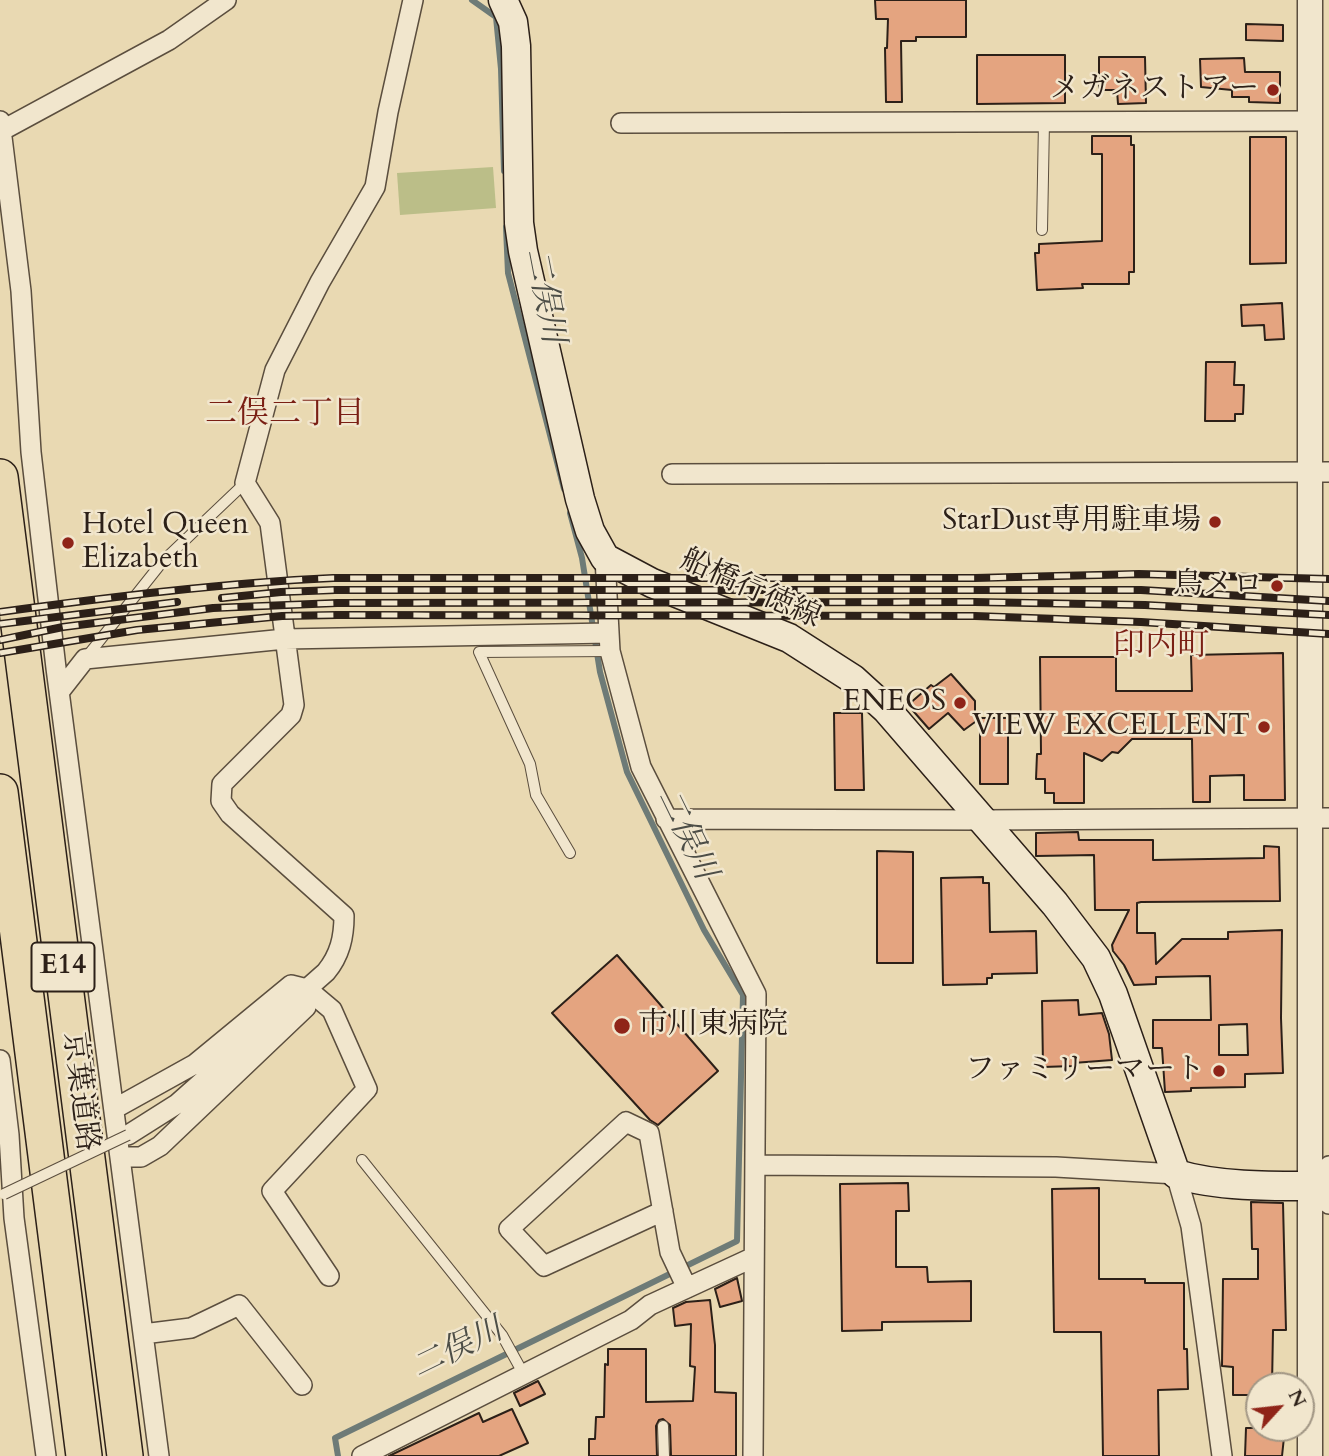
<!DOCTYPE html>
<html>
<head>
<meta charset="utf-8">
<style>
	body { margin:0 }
	#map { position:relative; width:1329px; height:1456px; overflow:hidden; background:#e9d9b2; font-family:Cardo,serif }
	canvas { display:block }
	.north { position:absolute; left:1245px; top:1372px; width:70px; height:70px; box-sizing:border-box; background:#f1e6cd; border:2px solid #a29785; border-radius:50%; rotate:63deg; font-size:19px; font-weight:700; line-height:28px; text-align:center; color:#2c2018 }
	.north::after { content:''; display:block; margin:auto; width:24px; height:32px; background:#8f2418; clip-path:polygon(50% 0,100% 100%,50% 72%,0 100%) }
</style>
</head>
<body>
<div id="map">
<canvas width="1329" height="1456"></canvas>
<div class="north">N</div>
</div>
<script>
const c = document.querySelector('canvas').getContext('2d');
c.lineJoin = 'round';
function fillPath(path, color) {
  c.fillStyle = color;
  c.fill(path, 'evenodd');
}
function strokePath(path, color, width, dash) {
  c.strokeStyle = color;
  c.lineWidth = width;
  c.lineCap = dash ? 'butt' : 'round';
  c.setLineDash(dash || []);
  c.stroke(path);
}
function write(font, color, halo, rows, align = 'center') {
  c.font = font + ' Cardo,"Noto Serif JP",serif';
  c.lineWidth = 5;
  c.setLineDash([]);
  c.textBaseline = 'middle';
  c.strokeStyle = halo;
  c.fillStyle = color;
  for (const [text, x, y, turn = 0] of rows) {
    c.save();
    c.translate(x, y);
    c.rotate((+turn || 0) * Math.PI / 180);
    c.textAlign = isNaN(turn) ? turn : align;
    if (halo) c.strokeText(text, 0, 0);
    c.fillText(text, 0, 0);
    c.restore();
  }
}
fillPath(new Path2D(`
	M 493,167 L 496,208 L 400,215 L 397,173 Z`), '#bbbe88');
strokePath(new Path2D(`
	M 472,0 L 496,17 L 501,69 L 504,171
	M 506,227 L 508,273 L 564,489
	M 338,1456 L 335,1438 L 737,1241 L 743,995 L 704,930 L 627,772 L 600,672 L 582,558 L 570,513`), '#6e7b77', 6);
const building = new Path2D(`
	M 875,0 L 966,0 L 966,37 L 916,37 L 916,41 L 901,41 L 902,102 L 886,102 L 885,48 L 887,48 L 888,19 L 876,19 Z
	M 1246,24 L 1283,25 L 1283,41 L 1246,40 Z
	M 977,55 L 1065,55 L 1065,103 L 977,104 Z
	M 1099,57 L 1145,57 L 1146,103 L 1118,104 L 1117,90 L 1099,90 Z
	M 1244,58 L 1245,72 L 1280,72 L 1280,103 L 1249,102 L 1249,97 L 1232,97 L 1232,90 L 1201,87 L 1200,59 Z
	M 1092,136 L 1131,136 L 1131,145 L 1134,145 L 1134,272 L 1129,272 L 1129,284 L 1082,284 L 1083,288 L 1037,290 L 1035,253 L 1039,253 L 1039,244 L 1102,241 L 1102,154 L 1092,154 Z
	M 1250,137 L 1286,137 L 1286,263 L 1250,264 Z
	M 1282,303 L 1284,339 L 1265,340 L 1264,325 L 1242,326 L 1241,305 Z
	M 1206,362 L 1235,362 L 1234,385 L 1244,385 L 1243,414 L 1235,414 L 1235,421 L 1205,421 Z
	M 1283,653 L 1285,800 L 1244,800 L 1244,775 L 1210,776 L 1210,802 L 1193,802 L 1192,739 L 1132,739 L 1118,753 L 1112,752 L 1102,761 L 1084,753 L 1084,803 L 1054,803 L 1054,793 L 1045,793 L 1045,779 L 1036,779 L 1037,754 L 1041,754 L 1040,657 L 1116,657 L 1116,691 L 1192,691 L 1191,655 Z
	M 951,674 L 975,701 L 975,722 L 964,730 L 948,713 L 929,729 L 908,705 L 931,685 L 934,687 Z
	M 834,713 L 862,713 L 864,790 L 835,790 Z
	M 980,718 L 1008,718 L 1008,784 L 980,784 Z
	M 1078,832 L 1079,840 L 1153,840 L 1153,860 L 1264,858 L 1264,846 L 1279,847 L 1280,901 L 1141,902 L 1137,903 L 1137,933 L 1155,933 L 1156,964 L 1182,939 L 1228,939 L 1228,932 L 1282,930 L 1281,1018 L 1283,1073 L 1245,1074 L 1245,1087 L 1191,1088 L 1191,1091 L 1165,1092 L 1162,1048 L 1153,1048 L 1153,1020 L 1211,1020 L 1210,976 L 1156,977 L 1156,984 L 1134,985 L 1124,965 L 1113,951 L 1112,945 L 1129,910 L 1095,910 L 1094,855 L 1036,856 L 1036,833 ZM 1247,1024 L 1248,1055 L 1219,1055 L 1219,1025 Z
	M 877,851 L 913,852 L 913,963 L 877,963 Z
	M 983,877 L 983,883 L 989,883 L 990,932 L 1036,931 L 1037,973 L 992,974 L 992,978 L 987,978 L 987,984 L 943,985 L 941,878 Z
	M 617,955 L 718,1071 L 658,1125 L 650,1120 L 552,1013 Z
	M 1078,1000 L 1079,1015 L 1102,1013 L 1109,1034 L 1112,1060 L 1073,1063 L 1073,1066 L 1043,1067 L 1042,1001 Z
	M 908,1183 L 909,1211 L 896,1211 L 896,1267 L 927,1267 L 928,1282 L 971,1281 L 971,1321 L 882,1322 L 882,1330 L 842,1331 L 840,1184 Z
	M 1099,1188 L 1099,1279 L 1145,1279 L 1145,1283 L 1184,1283 L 1184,1349 L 1187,1349 L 1188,1389 L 1158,1390 L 1159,1456 L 1103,1456 L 1101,1332 L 1054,1332 L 1052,1189 Z
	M 1251,1202 L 1283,1203 L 1286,1330 L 1273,1330 L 1272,1386 L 1259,1386 L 1259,1395 L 1233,1395 L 1233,1367 L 1222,1366 L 1223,1279 L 1258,1279 L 1258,1249 L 1252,1249 Z
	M 737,1278 L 742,1301 L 720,1307 L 715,1289 Z
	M 710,1300 L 715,1345 L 715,1392 L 736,1393 L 736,1456 L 671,1456 L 670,1425 L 663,1419 L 659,1420 L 656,1426 L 657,1456 L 589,1456 L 589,1439 L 595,1439 L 596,1417 L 604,1417 L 605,1364 L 608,1365 L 608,1349 L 646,1349 L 646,1402 L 693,1401 L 695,1367 L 690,1366 L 691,1324 L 675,1326 L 673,1308 L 686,1302 Z
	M 538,1381 L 545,1394 L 520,1406 L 514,1393 Z
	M 512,1409 L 528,1443 L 499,1456 L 389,1456 L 479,1413 L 483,1422 Z
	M 1246,1428 L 1285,1428 L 1282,1456 L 1245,1456 Z`);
fillPath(building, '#e4a480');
strokePath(building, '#2c2018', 2);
const service = new Path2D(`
	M 1042,230 L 1044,122
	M 85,659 L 163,561 L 245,483
	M 570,853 L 536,795 L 530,764 L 479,652 L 610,651
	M 362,1160 L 502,1335 L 523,1373
	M 663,1426 L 664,1456`);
const minor = new Path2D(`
	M 0,121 L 21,291 L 31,452 L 56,668 L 159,1456
	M 621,123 L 1310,121
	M 1,131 L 169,40 L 226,0
	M 672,474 L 1329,472
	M 605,558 L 610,651 L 641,767 L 756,994 L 753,1456
	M 60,691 L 85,659 L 285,639 L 609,633
	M 666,819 L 983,820 L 1329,818
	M 0,1060 L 9,1135 L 14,1218 L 46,1456
	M 114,1109 L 195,1064 L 291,985 L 307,989 L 332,1010 L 367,1089 L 272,1191 L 329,1276
	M 128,1135 L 177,1104 L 326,972 C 340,955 344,937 344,916 L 230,814 L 221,801 L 222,784 L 291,715 L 294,705 L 270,523 L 245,483 L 275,370 L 320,282 L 375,187 L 388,112 L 413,0
	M 120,1157 L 141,1157 L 160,1146 L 306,1007 L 306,994
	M 755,1165 L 1056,1167 L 1176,1174 L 1191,1226 L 1222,1456
	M 1329,1166 L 1311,1186 L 1329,1204
	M 663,1211 L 544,1266 L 509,1229 L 626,1122 L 649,1133 L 670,1252 L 687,1288
	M 143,1334 L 191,1328 L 239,1305 L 302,1385
	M 362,1456 L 631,1320 L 650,1305 L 754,1257`);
const tertiary = new Path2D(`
	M 1310,0 L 1310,1456`);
const secondary = new Path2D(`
	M 503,0 L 513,22 L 516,46 L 519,223 L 523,251 L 580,499 L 590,531 L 605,558 L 652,583 L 789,638 L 853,679 L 887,710 L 1055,904 L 1096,958 L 1113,994 L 1176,1174 C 1222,1188 1281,1186 1329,1186`);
const motorway = new Path2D(`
	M 0,477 L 125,1456
	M 0,792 L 84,1456`);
strokePath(service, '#5b4e3e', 12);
strokePath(minor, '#5b4e3e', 22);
strokePath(tertiary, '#5b4e3e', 27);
strokePath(secondary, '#2c2018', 31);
strokePath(motorway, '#2c2018', 38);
strokePath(service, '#f1e6cd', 10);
strokePath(minor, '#f1e6cd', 19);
strokePath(tertiary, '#f1e6cd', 24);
strokePath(secondary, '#f1e6cd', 28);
strokePath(motorway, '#e9d9b2', 35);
const rail = new Path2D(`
	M 222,598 L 281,592 L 335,590 L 1141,590 L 1329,601
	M 0,612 C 111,597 222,583 333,578 L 975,578 L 1139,574 L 1329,579
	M 0,624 L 177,602
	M 0,640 L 63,627 L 213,608 L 337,603 L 974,602 L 1145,605 L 1329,615
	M 0,653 L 137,630 L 282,616 L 337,615 L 975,616 L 1141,622 L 1329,634`);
strokePath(rail, '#2c2018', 8);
strokePath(rail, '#f1e6cd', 5, [16]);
const serviceBridge = new Path2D(`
	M 4,1194 L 128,1135`);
strokePath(serviceBridge, '#5b4e3e', 12, []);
strokePath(serviceBridge, '#f1e6cd', 10);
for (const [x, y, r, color] of [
	[1273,90,7,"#8f2418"],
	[1215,522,7,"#8f2418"],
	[68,543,7,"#8f2418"],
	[1277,586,7,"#8f2418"],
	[960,703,7,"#8f2418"],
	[1264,727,7,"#8f2418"],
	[622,1026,9,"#8f2418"],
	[1219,1071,7,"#8f2418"]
]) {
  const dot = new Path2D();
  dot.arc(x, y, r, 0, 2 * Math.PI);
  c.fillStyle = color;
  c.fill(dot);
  strokePath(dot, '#f1e6cd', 2.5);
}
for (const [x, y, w] of [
	[63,967,63]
]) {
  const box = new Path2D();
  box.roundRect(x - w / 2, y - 24.5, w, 49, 5);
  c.fillStyle = '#f1e6cd';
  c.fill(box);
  strokePath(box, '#2c2018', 2);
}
write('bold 28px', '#2c2018', null, [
	["E14",63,967]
]);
write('30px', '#2c2018', '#f1e6cd', [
	["メガネストアー",1259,90],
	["StarDust専用駐車場",1201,522],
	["Hotel Queen",82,526,"left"],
	["Elizabeth",82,560,"left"],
	["鳥メロ",1263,586],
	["ENEOS",946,703],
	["VIEW EXCELLENT",1250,727],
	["市川東病院",638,1026,"left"],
	["ファミリーマート",1205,1071]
], 'right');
write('30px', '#2c2018', '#f1e6cd', [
	["船橋行徳線",750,590,24],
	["京葉道路",79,1092,83]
]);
write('italic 32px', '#4d4e47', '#f1e6cd', [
	["二俣川",543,296,79],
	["二俣川",685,835,64],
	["二俣川",458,1350,-26]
]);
write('32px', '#7a1f14', '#f1e6cd', [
	["二俣二丁目",285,416],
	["印内町",1161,648]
]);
</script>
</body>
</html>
